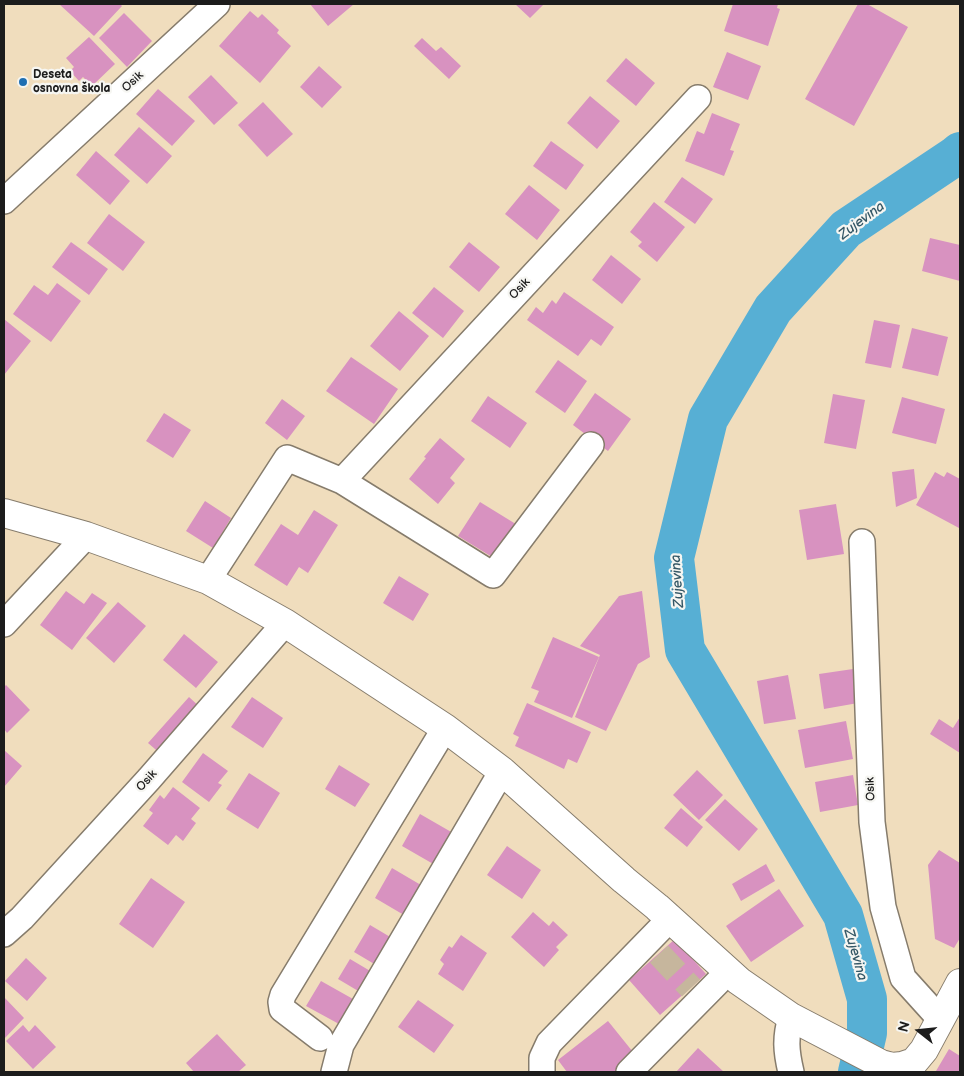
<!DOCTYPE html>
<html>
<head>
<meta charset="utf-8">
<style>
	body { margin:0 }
	#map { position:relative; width:964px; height:1076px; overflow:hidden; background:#f0ddbd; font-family:"Balsamiq Sans",sans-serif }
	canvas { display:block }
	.frame { position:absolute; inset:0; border:5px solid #1c1c1c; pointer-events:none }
	.north { position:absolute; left:894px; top:1006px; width:50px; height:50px; -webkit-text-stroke:4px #f6f6f2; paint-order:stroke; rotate:286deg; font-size:14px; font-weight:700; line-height:20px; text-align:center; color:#1c1c1c }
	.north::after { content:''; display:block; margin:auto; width:18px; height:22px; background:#1c1c1c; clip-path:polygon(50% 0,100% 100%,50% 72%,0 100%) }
</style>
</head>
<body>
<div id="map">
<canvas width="964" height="1076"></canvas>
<div class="frame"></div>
<div class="north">N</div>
</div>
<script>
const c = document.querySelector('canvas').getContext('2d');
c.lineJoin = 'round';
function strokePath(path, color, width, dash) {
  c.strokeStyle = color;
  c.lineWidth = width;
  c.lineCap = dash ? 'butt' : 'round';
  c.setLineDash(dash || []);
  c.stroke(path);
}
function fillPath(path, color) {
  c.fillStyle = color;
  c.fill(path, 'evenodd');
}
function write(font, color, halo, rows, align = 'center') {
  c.font = font + ' "Balsamiq Sans",sans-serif';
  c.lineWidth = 4.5;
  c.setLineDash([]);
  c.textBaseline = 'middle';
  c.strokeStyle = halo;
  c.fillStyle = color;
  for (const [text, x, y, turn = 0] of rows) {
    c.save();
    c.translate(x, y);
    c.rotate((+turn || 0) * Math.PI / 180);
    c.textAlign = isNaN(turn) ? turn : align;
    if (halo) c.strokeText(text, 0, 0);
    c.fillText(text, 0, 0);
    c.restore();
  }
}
strokePath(new Path2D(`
	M 858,1072 L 867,1033 L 867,999 L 843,915 L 685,650 L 674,558 L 708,419 L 773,309 L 846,229 L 954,157 L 960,152`), '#57afd4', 40);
fillPath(new Path2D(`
	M 59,4 L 120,4 L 122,6 L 94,36 Z
	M 310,4 L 354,4 L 328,26 Z
	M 515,4 L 544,4 L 530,18 Z
	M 733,4 L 778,4 L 777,8 L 780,9 L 768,46 L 724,31 Z
	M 858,4 L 867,4 L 908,27 L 854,126 L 805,99 Z
	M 250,11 L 258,18 L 262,14 L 279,30 L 277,33 L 291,46 L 260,83 L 219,46 Z
	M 124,13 L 152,41 L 127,67 L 99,38 Z
	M 89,37 L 115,64 L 92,86 L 83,77 L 79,81 L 70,71 L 74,67 L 66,58 Z
	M 422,38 L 436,51 L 441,47 L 461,66 L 449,79 L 414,46 Z
	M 727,52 L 761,66 L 748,100 L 713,87 Z
	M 626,58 L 655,83 L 636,106 L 606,81 Z
	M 319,66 L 342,87 L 322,108 L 300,87 Z
	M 211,75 L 238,103 L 214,125 L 188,97 Z
	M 158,89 L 195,121 L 172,146 L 136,114 Z
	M 590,96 L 620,121 L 597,149 L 567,123 Z
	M 263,102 L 293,134 L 267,157 L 238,125 Z
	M 712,113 L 740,124 L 730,150 L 734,151 L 724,176 L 685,161 L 697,131 L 704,134 Z
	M 139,127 L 172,156 L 147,184 L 114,155 Z
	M 551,141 L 584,165 L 566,190 L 533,166 Z
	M 96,151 L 130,181 L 110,205 L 76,175 Z
	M 682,177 L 713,199 L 695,224 L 664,202 Z
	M 529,185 L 560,210 L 537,240 L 505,214 Z
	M 654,202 L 685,227 L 657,262 L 638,246 L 642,242 L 630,232 Z
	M 109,214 L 145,242 L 123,271 L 87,243 Z
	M 930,238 L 960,245 L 960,281 L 922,271 Z
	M 71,242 L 108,269 L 89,295 L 52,267 Z
	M 469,242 L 500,267 L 479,292 L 449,267 Z
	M 611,255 L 641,279 L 622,304 L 592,280 Z
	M 57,283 L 81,301 L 51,342 L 13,314 L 34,285 L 48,295 Z
	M 434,287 L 464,311 L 443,338 L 412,313 Z
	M 564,292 L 614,327 L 601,346 L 591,339 L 578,356 L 527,320 L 536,307 L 543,313 L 552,300 L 556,304 Z
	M 399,311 L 429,336 L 400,371 L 370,346 Z
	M 4,319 L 31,341 L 4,375 Z
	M 874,320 L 900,325 L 891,368 L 865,363 Z
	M 912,328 L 948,337 L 938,376 L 902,368 Z
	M 351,357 L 398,389 L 374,424 L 326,391 Z
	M 558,360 L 587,381 L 565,413 L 535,392 Z
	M 595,393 L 631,419 L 608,451 L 573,425 Z
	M 833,394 L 865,400 L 856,449 L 824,443 Z
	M 488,396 L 527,423 L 510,448 L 471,421 Z
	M 902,397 L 945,409 L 936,444 L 892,433 Z
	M 282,399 L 305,416 L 287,440 L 265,423 Z
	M 164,413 L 191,430 L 173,458 L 146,441 Z
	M 440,438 L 465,459 L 450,478 L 455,483 L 438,504 L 409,479 L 426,458 L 424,457 Z
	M 914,469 L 917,498 L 896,507 L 892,472 Z
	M 935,472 L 944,477 L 947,472 L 960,479 L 960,526 L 959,528 L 916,505 Z
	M 205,501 L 231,518 L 213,548 L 186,531 Z
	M 480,502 L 519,526 L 497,560 L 458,536 Z
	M 836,504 L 844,554 L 807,560 L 799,510 Z
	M 314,510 L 338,525 L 308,573 L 299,567 L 287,586 L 254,565 L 281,524 L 298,535 Z
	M 399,576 L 429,594 L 413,621 L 383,603 Z
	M 66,591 L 84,604 L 92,593 L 107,603 L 72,650 L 40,625 Z
	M 642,591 L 650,657 L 638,664 L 606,731 L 575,717 L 600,655 L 580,646 L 619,596 Z
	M 118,602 L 146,626 L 114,663 L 86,638 Z
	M 184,634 L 218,662 L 196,688 L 163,660 Z
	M 553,637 L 599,657 L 572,718 L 534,702 L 539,691 L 531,688 Z
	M 853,669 L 858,703 L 824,709 L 819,674 Z
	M 788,675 L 796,719 L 764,724 L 757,681 Z
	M 6,685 L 30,710 L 7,733 L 4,729 L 4,687 Z
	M 189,697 L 202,709 L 162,755 L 148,743 Z
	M 252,697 L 283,718 L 263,748 L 231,727 Z
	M 527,703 L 591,732 L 577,763 L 568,759 L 564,769 L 515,746 L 519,737 L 513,734 Z
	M 960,717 L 960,753 L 930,734 L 939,719 L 953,728 Z
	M 846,721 L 853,759 L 805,768 L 798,730 Z
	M 4,750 L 22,766 L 4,787 Z
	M 203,753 L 228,771 L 218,783 L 222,785 L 209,802 L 182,782 Z
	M 339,765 L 370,784 L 355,807 L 325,789 Z
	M 697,770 L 723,795 L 699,820 L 673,795 Z
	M 249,773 L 280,793 L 258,829 L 226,809 Z
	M 853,775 L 858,805 L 820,812 L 815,782 Z
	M 173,787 L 200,808 L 191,819 L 196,823 L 183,841 L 176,835 L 168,845 L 143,826 L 153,813 L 149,810 L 160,795 L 164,799 Z
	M 725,799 L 758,829 L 739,851 L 705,820 Z
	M 681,808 L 703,827 L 687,847 L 664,828 Z
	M 420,814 L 453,833 L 435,865 L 402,846 Z
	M 507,846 L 541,870 L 522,899 L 487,875 Z
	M 939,850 L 960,863 L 960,938 L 954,948 L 935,939 L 928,865 Z
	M 766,864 L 775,881 L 741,901 L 732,884 Z
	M 392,868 L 426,888 L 409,918 L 375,898 Z
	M 151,878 L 185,902 L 153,948 L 119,924 Z
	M 779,889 L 804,926 L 751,962 L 726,926 Z
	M 533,912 L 549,926 L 553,921 L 568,935 L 556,947 L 559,950 L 544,967 L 511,937 Z
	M 370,925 L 397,941 L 381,968 L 354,952 Z
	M 461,935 L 487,953 L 463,991 L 438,974 L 444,964 L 440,960 L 449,946 L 452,948 Z
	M 675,939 L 706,974 L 660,1015 L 629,980 Z
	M 26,958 L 47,978 L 27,1001 L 5,981 Z
	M 350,959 L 377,975 L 365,995 L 338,979 Z
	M 321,981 L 353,999 L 339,1024 L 306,1006 Z
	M 4,997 L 24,1018 L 4,1039 Z
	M 418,1000 L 454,1025 L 434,1053 L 398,1027 Z
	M 608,1021 L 637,1057 L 617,1072 L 567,1072 L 558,1060 Z
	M 23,1025 L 29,1032 L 35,1025 L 56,1047 L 33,1069 L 6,1041 Z
	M 217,1034 L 246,1065 L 238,1072 L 194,1072 L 186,1063 Z
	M 698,1048 L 724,1072 L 676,1072 Z
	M 949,1049 L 960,1056 L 960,1072 L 938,1072 L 936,1071 Z`), '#d892c0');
strokePath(new Path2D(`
	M 659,954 L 691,988`), '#c6b69d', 25, [25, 12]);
const minor = new Path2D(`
	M 4,201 L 217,4
	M 342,481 L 493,575 L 591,445
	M 862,542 L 872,822 L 883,907 L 903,978 L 940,1019
	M 208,580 L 287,458 L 342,481 L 698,98
	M 4,624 L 86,536
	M 4,934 L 22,918 L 149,779 L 285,623
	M 320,1038 L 282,1009 L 281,1002 L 283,995 L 445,728
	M 334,1072 L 341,1045 L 502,771
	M 542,1072 L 542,1058 L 549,1043 L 664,925
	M 629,1072 L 718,982
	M 791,1072 C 786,1051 785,1038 791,1017`);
const major = new Path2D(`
	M 4,513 L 86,536 L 208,580 L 285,623 L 445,728 L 502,771 L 624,880 L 657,907 L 739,981 L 791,1017 L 881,1064 L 892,1067 L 902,1066 L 914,1062 L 924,1050 L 960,983`);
strokePath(minor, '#867c6c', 28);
strokePath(major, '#867c6c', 30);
strokePath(minor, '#fff', 25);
strokePath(major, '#fff', 28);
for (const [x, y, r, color] of [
	[23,82,5,"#1f6fb2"]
]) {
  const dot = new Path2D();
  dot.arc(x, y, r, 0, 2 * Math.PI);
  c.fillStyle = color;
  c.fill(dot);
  strokePath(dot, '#f6f6f2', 2);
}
write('bold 12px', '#1c1c1c', '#f6f6f2', [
	["Deseta",33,75],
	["osnovna škola",33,89]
], 'left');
write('12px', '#1c1c1c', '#f6f6f2', [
	["Osik",133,82,-43],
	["Osik",520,289,-47],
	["Osik",147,781,-48],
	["Osik",871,789,-92]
]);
write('italic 14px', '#345766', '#f6f6f2', [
	["Zujevina",862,221,-37],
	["Zujevina",678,581,-94],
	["Zujevina",855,955,74]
]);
</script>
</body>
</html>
